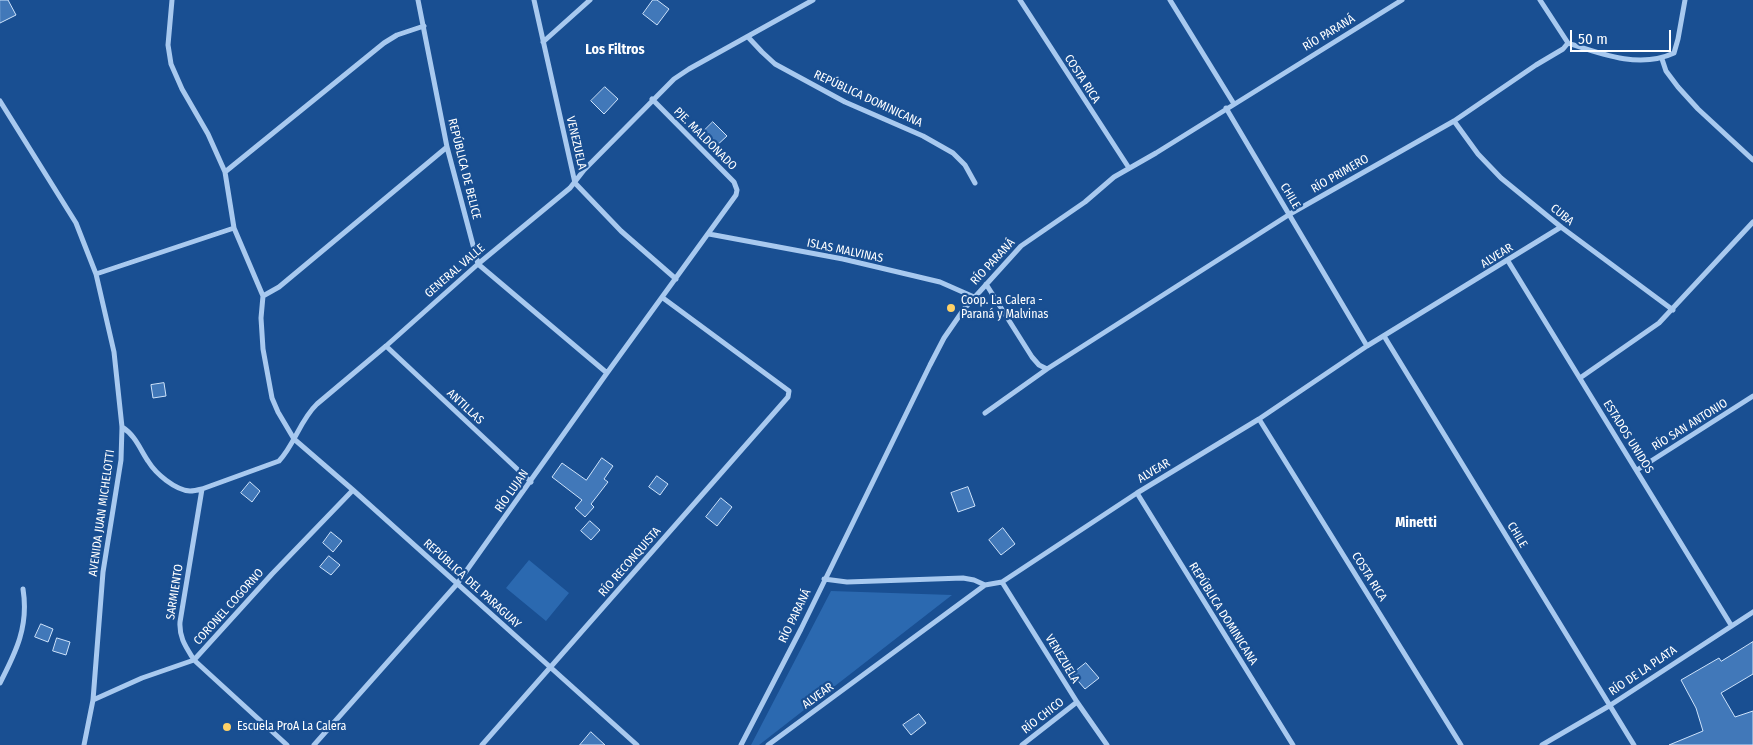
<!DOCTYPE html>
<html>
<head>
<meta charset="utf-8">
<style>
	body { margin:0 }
	#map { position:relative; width:1753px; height:745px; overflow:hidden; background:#194f92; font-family:"Fira Sans Condensed",sans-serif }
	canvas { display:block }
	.scale { position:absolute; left:1570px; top:30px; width:101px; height:22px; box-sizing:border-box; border:2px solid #fff; border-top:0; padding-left:6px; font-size:15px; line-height:18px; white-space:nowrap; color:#fff; -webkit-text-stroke:4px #194f92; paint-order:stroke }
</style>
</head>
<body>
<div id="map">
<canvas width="1753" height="745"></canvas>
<div class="scale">50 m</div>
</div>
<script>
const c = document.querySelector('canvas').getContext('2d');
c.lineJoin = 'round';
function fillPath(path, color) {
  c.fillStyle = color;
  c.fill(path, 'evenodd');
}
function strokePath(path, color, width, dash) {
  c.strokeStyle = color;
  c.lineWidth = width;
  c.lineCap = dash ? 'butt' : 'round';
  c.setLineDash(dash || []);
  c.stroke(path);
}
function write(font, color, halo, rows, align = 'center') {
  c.font = font + ' "Fira Sans Condensed",sans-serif';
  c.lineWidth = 4.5;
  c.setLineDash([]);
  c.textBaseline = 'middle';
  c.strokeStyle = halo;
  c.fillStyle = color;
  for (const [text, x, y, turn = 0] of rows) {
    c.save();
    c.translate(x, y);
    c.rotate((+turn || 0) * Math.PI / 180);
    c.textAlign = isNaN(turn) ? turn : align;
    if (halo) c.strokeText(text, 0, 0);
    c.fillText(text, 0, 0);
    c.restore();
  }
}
fillPath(new Path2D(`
	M 529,560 L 569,593 L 546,621 L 506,588 Z
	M 831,591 L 952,595 L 759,745 L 751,745 Z`), '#2b69b0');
const building = new Path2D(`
	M 0,0 L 8,0 L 16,15 L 0,23 Z
	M 653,0 L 657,0 L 669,9 L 657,25 L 643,14 Z
	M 605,87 L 618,99 L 604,114 L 591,101 Z
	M 713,122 L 727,136 L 714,148 L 700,135 Z
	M 164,383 L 166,396 L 153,398 L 151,385 Z
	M 602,458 L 613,466 L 604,479 L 608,482 L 591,504 L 594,507 L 585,517 L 575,508 L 582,500 L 552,477 L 562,463 L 586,480 Z
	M 657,476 L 668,484 L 660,495 L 649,487 Z
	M 250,482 L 260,491 L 252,502 L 241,493 Z
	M 968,487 L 975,506 L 958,512 L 951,493 Z
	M 721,498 L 732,507 L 717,526 L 706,517 Z
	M 590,521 L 600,530 L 591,540 L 581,531 Z
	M 1003,528 L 1015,544 L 1001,555 L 989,540 Z
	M 331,532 L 342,541 L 333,552 L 323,543 Z
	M 329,556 L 340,565 L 331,575 L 320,567 Z
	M 41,624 L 53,629 L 48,642 L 35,637 Z
	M 57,638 L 70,642 L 66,655 L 53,651 Z
	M 1753,642 L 1753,674 L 1721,693 L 1735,717 L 1753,711 L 1753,745 L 1669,745 L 1703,731 L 1696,708 L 1681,680 L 1719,658 L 1721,661 Z
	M 1086,663 L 1099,678 L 1085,689 L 1072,674 Z
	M 919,714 L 926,723 L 911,735 L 903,725 Z
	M 591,732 L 605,745 L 580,745 Z`);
fillPath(building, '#4178b9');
strokePath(building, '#cee3fb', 1);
strokePath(new Path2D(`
	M 172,0 L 168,45 L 171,64 L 182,89 L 208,134 L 225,172 L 234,228 L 263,296 L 261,318 L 263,349 L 272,398 L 278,412 L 294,439 L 353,490 L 637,745
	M 418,0 L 447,147 L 478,264 L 607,373
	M 534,0 L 575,183 L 621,231 L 676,279
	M 1020,0 L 1129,168
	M 1170,0 L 1234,104
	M 1540,0 L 1568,43
	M 748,37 L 762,52 L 775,64 L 845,102 L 923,136 L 953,153 L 965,165 L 975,183
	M 543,42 L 590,0
	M 1662,59 L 1666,71 L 1678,87 L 1698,109 L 1753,160
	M 0,101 L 76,223 L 96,274 L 114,352 L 122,427 L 121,460 L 103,572 L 93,700 L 84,745
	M 1226,108 L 1367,346
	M 1454,121 L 1478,154 L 1501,178 L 1561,227 L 1673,310
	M 225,172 L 384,43 L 397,35 L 424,26
	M 709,234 L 843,259 L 940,282 L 974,297
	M 1508,261 L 1731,625
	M 96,274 L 234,228
	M 986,284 L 1032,357 L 1039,365 L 1047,369
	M 263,296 L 279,287 L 447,147
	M 1384,336 L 1634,745
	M 386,346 L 531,482
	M 1580,378 L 1659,323 L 1753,222
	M 985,413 L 1047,369 L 1290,214 L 1454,121 L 1536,65 L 1563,49 L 1568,43 C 1601,54 1640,69 1674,53 L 1678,39 L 1685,0
	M 1259,419 L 1461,745
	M 122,427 C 135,435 140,449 148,461 C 156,474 175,490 190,491 C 193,491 198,490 202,489 L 279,461 C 295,444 300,420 317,404 L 386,346 L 478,264 L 570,188 L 584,170 L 674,79 L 689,69 L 813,0
	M 1637,470 L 1753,396
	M 202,489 L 180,622 C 179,638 186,647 194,660 L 287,745
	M 1137,493 L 1293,745
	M 824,579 L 847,582 L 963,578 L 974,580 L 985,585
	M 1002,582 L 1077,702 L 1107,745
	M 0,683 C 16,652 29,626 23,589
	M 93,700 L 142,678 L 194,660 L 272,574 L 353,490
	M 314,745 L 457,584 L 607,373 L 736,195 L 737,190 L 734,182 L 652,99
	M 482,745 L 788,397 L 789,391 L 663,298
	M 741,745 L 801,629 L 930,365 L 944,338 L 964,309 L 1021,246 L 1085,202 L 1114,177 L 1156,153 L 1402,0
	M 768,745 L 985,585 L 1002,582 L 1137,493 L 1259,419 L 1367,346 L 1561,227
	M 1022,745 L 1077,702
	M 1542,745 L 1609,706 L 1753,612`), '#a8c9ef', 5);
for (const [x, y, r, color] of [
	[951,308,5,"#ffd166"],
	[227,727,5,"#ffd166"]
]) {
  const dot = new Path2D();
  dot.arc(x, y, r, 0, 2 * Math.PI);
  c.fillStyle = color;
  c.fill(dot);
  strokePath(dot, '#194f92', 2);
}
write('12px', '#fff', '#194f92', [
	["RÍO PARANÁ",1329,33,-31],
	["COSTA RICA",1082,79,57],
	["REPÚBLICA DOMINICANA",868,99,25],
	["PJE. MALDONADO",705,139,45],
	["VENEZUELA",576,143,77],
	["REPÚBLICA DE BELICE",464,169,76],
	["RÍO PRIMERO",1340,174,-30],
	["CHILE",1290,196,59],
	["CUBA",1562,215,39],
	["ISLAS MALVINAS",845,251,12],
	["ALVEAR",1497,256,-32],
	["RÍO PARANÁ",993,262,-47],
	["GENERAL VALLE",455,271,-41],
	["ANTILLAS",465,407,43],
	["RÍO SAN ANTONIO",1690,425,-32],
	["ESTADOS UNIDOS",1628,437,58],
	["ALVEAR",1154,471,-31],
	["RÍO LUJAN",512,491,-55],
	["AVENIDA JUAN MICHELOTTI",102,513,-82],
	["CHILE",1517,535,59],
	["RÍO RECONQUISTA",630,562,-49],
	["COSTA RICA",1369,577,58],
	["REPÚBLICA DEL PARAGUAY",472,584,42],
	["SARMIENTO",175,592,-81],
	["CORONEL COGORNO",229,607,-48],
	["REPÚBLICA DOMINICANA",1223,614,58],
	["RÍO PARANÁ",795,616,-64],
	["VENEZUELA",1062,659,59],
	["RÍO DE LA PLATA",1643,671,-34],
	["ALVEAR",818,696,-36],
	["RÍO CHICO",1043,716,-38]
]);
write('12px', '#fff', '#194f92', [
	["Coop. La Calera -",961,301],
	["Paraná y Malvinas",961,315],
	["Escuela ProA La Calera",237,727]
], 'left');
write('bold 14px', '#fff', '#194f92', [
	["Los Filtros",615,50],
	["Minetti",1416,523]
]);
</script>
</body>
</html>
